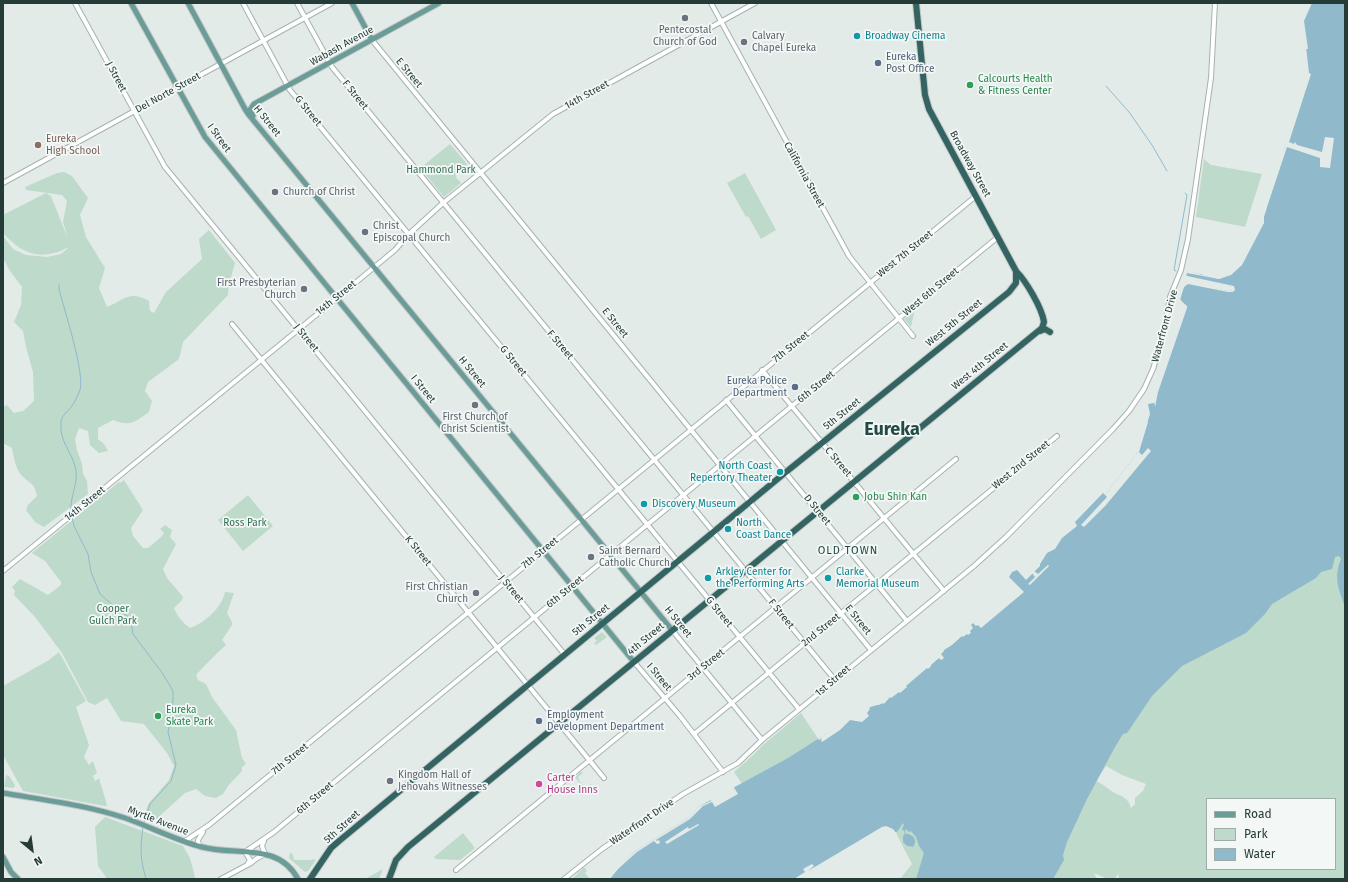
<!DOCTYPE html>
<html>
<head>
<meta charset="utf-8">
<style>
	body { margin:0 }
	#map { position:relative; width:1348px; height:882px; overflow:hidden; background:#e3ebe9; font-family:"Fira Sans",sans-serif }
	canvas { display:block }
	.frame { position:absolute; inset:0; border:4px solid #243b38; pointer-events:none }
	.legend { position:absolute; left:1206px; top:798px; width:130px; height:72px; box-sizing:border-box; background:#f3f8f6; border:1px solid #a0acaa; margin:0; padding:5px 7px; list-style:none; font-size:12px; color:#243b38 }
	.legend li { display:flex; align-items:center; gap:8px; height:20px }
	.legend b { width:20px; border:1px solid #a0acaa }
	.north { position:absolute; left:12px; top:830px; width:40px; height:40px; -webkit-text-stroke:3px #f3f8f6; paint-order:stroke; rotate:151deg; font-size:11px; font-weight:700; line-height:16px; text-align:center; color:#243b38 }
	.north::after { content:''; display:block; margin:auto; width:14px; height:18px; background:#243b38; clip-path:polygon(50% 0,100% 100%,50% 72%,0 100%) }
</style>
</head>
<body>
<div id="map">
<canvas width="1348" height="882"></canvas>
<div class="frame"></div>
<ul class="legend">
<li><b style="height:5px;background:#6c9c97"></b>Road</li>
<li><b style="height:11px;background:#bedaca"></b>Park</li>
<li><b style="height:11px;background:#90b9cb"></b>Water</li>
</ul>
<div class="north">N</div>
</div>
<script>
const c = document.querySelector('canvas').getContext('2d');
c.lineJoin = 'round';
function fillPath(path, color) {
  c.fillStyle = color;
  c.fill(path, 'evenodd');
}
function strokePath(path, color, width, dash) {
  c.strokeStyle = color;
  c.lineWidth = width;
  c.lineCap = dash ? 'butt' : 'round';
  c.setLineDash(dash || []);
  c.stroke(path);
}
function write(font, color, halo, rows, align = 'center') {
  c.font = font + ' "Fira Sans",sans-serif';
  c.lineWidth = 3.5;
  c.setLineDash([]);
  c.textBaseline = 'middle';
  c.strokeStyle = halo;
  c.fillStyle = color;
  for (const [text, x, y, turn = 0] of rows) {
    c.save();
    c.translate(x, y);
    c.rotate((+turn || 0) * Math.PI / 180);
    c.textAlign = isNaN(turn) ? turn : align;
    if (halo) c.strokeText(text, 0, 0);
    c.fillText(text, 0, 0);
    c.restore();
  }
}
fillPath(new Path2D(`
	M 450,144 L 468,165 L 455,176 L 461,183 L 444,197 L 420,168 Z
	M 1204,159 L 1211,165 L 1262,174 L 1245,227 L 1196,217 Z
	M 64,172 L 72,176 L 88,198 L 80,215 L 86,237 L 105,268 L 99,288 L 107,307 C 125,299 130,290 149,301 L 150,311 L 154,313 L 166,292 L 202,259 L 199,239 L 209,230 L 235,263 L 229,284 L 228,295 L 183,342 L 179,359 L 148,382 L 145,391 L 152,401 L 149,412 C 135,422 130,427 113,420 L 98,428 L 98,439 L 104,444 L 108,451 L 99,453 L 90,445 L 88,431 L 79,428 L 75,439 L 77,450 L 82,464 L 83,474 L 87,481 L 88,494 L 44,527 L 35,522 L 26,510 L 28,505 L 37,496 C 34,482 31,485 22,476 C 15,468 14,458 12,448 L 3,443 L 3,407 L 7,405 L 14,413 L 23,411 L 34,401 L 33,372 L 26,347 L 23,331 L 14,322 L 21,305 L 22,287 L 10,271 L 3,258 L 3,236 L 13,249 L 26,255 L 47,257 L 61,254 L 69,247 C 64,249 59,252 54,253 C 32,259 17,248 3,233 L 3,215 L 46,193 L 51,196 L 68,239 L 63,222 L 67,201 L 62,195 L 26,190 L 25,187 L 57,173 Z
	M 745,173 L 776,230 L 761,239 L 748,216 L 746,217 L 727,183 Z
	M 913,311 L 914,313 L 911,327 L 904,319 Z
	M 1345,445 L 1345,879 L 1118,879 L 1119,876 L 1118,874 L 1115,879 L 1108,879 L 1094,873 L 1097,879 L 1042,879 L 1089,776 ZM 1106,766 L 1122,775 L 1146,784 L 1143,791 L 1135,798 L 1135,804 L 1131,808 C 1128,797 1122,797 1113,792 C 1107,788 1103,784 1096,781 ZM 1207,799 L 1335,799 L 1335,869 L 1207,869 Z
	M 124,480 L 143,510 L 131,528 L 133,536 L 143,548 L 148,548 L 161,537 L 164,533 L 160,529 L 165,525 L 172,530 L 170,537 L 176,544 L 163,569 L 167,578 L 183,597 L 182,599 L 183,599 L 174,608 C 177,616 183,623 190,628 C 205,623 222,607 225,592 L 234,593 L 227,613 L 232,622 L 232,625 L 222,640 L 226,645 C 215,655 206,664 196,675 L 198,680 L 206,684 L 212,697 L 236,730 L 242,758 L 246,764 L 242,767 L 242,771 L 228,786 L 223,794 L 216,798 L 205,796 L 196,789 L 185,793 L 153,822 L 143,817 L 149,803 L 169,780 L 174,766 L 167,753 L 144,724 L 121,721 L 107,698 L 95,705 L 88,702 L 62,653 L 35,617 L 14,595 L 15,591 L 12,587 L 20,579 L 48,595 L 61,585 L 61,582 L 45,561 L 32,553 L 119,482 L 120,483 Z
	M 248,495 L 273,526 L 243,551 L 218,520 Z
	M 602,632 L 607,637 L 596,645 L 594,643 L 597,641 L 594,638 Z
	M 59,652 L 86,701 L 76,707 L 89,745 L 84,757 L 89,765 L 93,761 L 97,773 L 93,776 L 95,781 L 99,778 L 107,805 L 105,806 L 23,791 L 3,755 L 3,686 L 49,660 Z
	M 801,713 L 819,740 L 861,722 L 735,788 L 742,784 L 734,772 L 751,757 L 763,745 Z
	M 581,772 L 583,773 L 578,777 L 579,780 L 585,788 L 591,784 L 592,786 L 586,791 L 575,777 Z
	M 6,775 L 9,776 L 15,785 L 14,788 L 4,787 Z
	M 927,781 L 924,879 L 900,879 L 912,864 L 895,831 ZM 911,834 L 913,847 L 907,846 L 902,840 Z
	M 105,817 L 183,846 L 190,858 L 195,877 L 194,879 L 105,879 L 106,877 L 98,866 L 95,827 Z
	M 463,833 L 475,848 L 460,860 L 436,859 L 434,857 Z
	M 290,852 L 293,855 L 294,860 L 312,860 L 313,859 L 316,860 L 308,871 L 305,872 L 289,858 Z
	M 584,867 L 587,871 L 585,873 L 590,879 L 572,879 Z
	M 383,869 L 379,879 L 365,879 Z`), '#bedaca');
fillPath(new Path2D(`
	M 1311,3 L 1345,3 L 1345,607 C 1339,589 1333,578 1341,559 L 1339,556 L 1335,557 L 1332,569 L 1321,572 L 1316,578 L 1272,604 L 1265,614 L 1246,633 L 1182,666 L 1152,696 L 1127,733 L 1123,734 L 1115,747 L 1087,799 L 1067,842 L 1063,855 L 1064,860 L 1053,879 L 916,879 L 924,853 L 919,846 L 916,837 L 911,831 L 909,832 L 906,829 L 904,831 L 902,829 L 904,825 L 903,823 L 897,832 L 894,832 L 888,827 L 880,830 L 798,879 L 608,879 L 634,852 L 690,817 L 698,807 L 788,758 L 818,739 L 850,720 L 862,722 L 869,716 L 867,713 L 870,709 L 869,708 C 873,705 878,706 883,703 L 884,704 L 890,697 L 891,698 L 899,692 L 900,693 L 907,687 L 906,686 L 927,668 L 928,669 L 931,666 L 931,665 L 939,658 L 941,660 L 944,658 L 941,654 L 944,651 L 944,650 L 952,645 L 962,636 L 963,637 L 967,634 L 968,635 L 971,633 L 970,631 L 973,628 L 971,625 L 973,623 L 976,626 L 978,625 L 981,628 L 1024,592 L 1009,577 L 1012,572 L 1017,570 L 1026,580 L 1040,566 L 1040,564 L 1047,553 L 1055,549 L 1062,538 L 1077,526 L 1075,522 L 1103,493 L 1105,495 L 1138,452 L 1150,414 L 1148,404 L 1154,403 L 1186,307 L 1180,299 L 1182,290 L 1187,283 L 1228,291 L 1233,290 L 1233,287 L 1186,276 L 1187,273 L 1192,272 L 1219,279 L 1236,269 L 1257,232 L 1285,146 L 1309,73 L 1303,20 Z
	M 905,834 C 913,833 918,840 913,847 L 907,846 L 903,842 L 903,836 Z`), '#90b9cb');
fillPath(new Path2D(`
	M 1309,3 L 1312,3 L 1304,21 L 1308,49 L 1305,49 L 1302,18 Z
	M 1307,72 L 1311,74 L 1289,142 L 1294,144 L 1295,142 L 1297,145 L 1322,152 L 1325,137 L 1334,138 L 1330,168 L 1320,167 L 1320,158 L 1287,147 L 1268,204 L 1264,217 L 1264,223 L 1242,265 L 1231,275 L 1219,279 L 1187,273 L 1187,271 L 1190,271 L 1202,275 L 1219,276 L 1226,275 L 1232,270 L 1241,260 L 1257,228 L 1279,161 L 1285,146 L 1286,138 Z
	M 1186,275 L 1187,276 L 1234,286 L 1235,290 L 1233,292 L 1228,292 L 1188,284 L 1184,287 L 1180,300 L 1187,306 L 1187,308 L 1158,392 L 1155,407 L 1154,401 L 1185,308 L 1178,300 L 1183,285 L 1186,283 L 1189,282 L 1228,291 L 1233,290 L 1232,287 L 1186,277 Z
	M 1147,421 L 1148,422 L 1139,452 L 1142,455 L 1148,448 L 1151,451 L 1106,505 L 1084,527 L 1081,525 L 1107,497 L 1105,495 L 1138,452 L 1137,451 L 1141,437 Z
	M 1048,565 L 1049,566 L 1030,585 L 1028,584 L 1035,577 L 1032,573 L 1034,571 L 1038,574 Z
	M 849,719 L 850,720 L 840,730 L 822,742 L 821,740 L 822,738 L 819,740 L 818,739 L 836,728 Z
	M 733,786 L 738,794 L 715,807 L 712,802 L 703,806 L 690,819 L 656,840 L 657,841 L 659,840 L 660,843 L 657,844 L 654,841 L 637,852 L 618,869 L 610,879 L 607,879 L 617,868 L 618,868 L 634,852 L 690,817 L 698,807 L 711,801 L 711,799 Z
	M 698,824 L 699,825 L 667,844 L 665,842 L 688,827 L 689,829 Z
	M 886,826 L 893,829 L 897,834 L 893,834 L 890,830 L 885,829 L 807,876 L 800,879 L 794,879 L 805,872 L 803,869 L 812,864 L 814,866 L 808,871 L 882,827 Z`), '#e3ebe9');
strokePath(new Path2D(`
	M 1106,86 L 1129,112 L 1152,145 L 1167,171
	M 1176,271 L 1174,270 L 1187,195 L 1185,193
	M 59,285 L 59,289 C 64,309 85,373 80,390 C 78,395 75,402 72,406 C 68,412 61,415 61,423 C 59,440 71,451 75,466 C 80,483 69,496 71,513
	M 72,517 L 74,526 L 88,554 L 91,572 L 100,594 L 117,609 L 130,618 L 133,634 L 163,674 L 173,691 L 173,701 L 168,732 L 176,765 L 171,781 L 150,804 L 144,822
	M 143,827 C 140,849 140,858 146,879
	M 905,834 L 905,830`), '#90b9cb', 1);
const minor = new Path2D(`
	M 75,3 L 165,167 L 565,655
	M 243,3 L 290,90 L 799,709
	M 297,3 L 332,67 L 835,680
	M 711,3 L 849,256 L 913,336
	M 372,40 L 871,650
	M 3,183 L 332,3
	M 232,324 L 604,778
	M 762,370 L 944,591
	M 726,400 L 907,621
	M 3,571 L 337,298 L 395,250 L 409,234 L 443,203 L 553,114 L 755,3
	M 672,630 L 762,740
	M 634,662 L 680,716 L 723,772
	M 694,734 L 1057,436
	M 185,841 L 209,825 L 976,196
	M 199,846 L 198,840 L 203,832
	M 247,865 L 250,860 L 245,852 L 274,832 L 425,707 L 998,237
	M 456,870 L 956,459
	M 221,879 L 251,863 L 256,859 L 265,854 L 262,846 L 264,841
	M 564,879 L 602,849 L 683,794 L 738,763 L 762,740 L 974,566 L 1006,537 L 1113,429 L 1129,411 L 1144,389 L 1153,369 L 1162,340 L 1170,297 L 1181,270 L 1188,239 L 1211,78 L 1215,3`);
const major = new Path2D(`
	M 131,3 L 205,137 L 634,662
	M 188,3 L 245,109 L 249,115 L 672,630
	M 352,3 L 372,40
	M 253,116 L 250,110 L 254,104 L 439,3
	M 3,793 C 44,800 86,805 125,818 C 151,827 175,840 202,847 C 224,853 249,849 271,856 C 283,860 292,868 298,879
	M 3,857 L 11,872 L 18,879`);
const highway = new Path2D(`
	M 1040,331 L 1045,329 L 1050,332
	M 310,879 L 331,848 L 339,841 L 786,472 L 1009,292 L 1016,283 L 1016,271
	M 389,879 L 396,860 L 408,847 L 1042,328 L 1044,322 C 1042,308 1026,281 1016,271 L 929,109 L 925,95 L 916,3`);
strokePath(minor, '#a6b3b0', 6);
strokePath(major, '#c2c8c7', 7);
strokePath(highway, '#c2c8c7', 8);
strokePath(minor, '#fff', 4);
strokePath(major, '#6c9c97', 5);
strokePath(highway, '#336462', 6);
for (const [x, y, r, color] of [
	[685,18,4,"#6b7280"],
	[857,36,4,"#0f9aa8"],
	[744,42,4,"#6b7280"],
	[878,63,4,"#5c6f8a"],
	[970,85,4,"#2e9e5b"],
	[38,145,4,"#8d6e63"],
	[275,192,4,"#6b7280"],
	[365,232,4,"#6b7280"],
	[304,289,4,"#6b7280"],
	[795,387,4,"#5c6f8a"],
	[475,405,4,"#6b7280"],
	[780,472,4,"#0f9aa8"],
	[856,497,4,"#2e9e5b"],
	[644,504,4,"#0f9aa8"],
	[728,529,4,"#0f9aa8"],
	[591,557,4,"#6b7280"],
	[708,578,4,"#0f9aa8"],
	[828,578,4,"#0f9aa8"],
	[476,593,4,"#6b7280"],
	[158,716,4,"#2e9e5b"],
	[539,721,4,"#5c6f8a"],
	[390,781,4,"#6b7280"],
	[539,784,4,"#d1479c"]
]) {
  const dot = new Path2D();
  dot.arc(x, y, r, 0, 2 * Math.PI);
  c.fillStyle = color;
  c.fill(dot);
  strokePath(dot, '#f3f8f6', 1.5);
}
write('10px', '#5b616d', '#f3f8f6', [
	["Pentecostal",685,30,"center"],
	["Church of God",685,42,"center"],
	["Calvary",752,36],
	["Chapel Eureka",752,48],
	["Church of Christ",283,192],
	["Christ",373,226],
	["Episcopal Church",373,238],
	["First Presbyterian",296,283,"right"],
	["Church",296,295,"right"],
	["First Church of",475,417,"center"],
	["Christ Scientist",475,429,"center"],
	["Saint Bernard",599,551],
	["Catholic Church",599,563],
	["First Christian",468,587,"right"],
	["Church",468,599,"right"],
	["Kingdom Hall of",398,775],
	["Jehovahs Witnesses",398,787]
], 'left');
write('10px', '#0d838f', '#f3f8f6', [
	["Broadway Cinema",865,36],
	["North Coast",772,466,"right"],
	["Repertory Theater",772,478,"right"],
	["Discovery Museum",652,504],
	["North",736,523],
	["Coast Dance",736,535],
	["Arkley Center for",716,572],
	["the Performing Arts",716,584],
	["Clarke",836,572],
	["Memorial Museum",836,584]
], 'left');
write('10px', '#243b38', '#f3f8f6', [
	["Wabash Avenue",342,46,-29],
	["E Street",409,73,50],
	["J Street",116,77,62],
	["Del Norte Street",168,93,-29],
	["F Street",355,95,51],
	["14th Street",587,95,-29],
	["G Street",308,111,51],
	["H Street",267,121,51],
	["I Street",219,138,54],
	["Broadway Street",970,164,61],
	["California Street",804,175,61],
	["West 7th Street",905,254,-39],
	["West 6th Street",931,292,-40],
	["14th Street",336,298,-39],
	["E Street",615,323,51],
	["West 5th Street",954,323,-39],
	["Waterfront Drive",1165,326,-75],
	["J Street",306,338,51],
	["F Street",560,345,50],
	["7th Street",791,347,-39],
	["G Street",513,361,51],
	["West 4th Street",980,366,-39],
	["H Street",472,372,51],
	["6th Street",816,387,-39],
	["I Street",423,389,51],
	["5th Street",842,414,-39],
	["C Street",838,462,50],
	["West 2nd Street",1021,465,-39],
	["14th Street",85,504,-39],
	["D Street",817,510,51],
	["K Street",418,551,51],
	["7th Street",540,553,-39],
	["J Street",511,589,50],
	["6th Street",565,592,-39],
	["G Street",719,612,51],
	["F Street",781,614,51],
	["5th Street",591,620,-39],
	["E Street",858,620,51],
	["H Street",678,622,51],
	["2nd Street",821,630,-39],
	["4th Street",646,639,-40],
	["3rd Street",706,665,-39],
	["I Street",659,677,50],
	["1st Street",833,681,-40],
	["7th Street",290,759,-39],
	["6th Street",315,798,-40],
	["Myrtle Avenue",158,821,21],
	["Waterfront Drive",642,822,-34],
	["5th Street",342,827,-42]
]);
write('10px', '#4e5e75', '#f3f8f6', [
	["Eureka",886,57],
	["Post Office",886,69],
	["Eureka Police",787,381,"right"],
	["Department",787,393,"right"],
	["Employment",547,715],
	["Development Department",547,727]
], 'left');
write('10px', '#27864d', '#f3f8f6', [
	["Calcourts Health",978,79],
	["& Fitness Center",978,91],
	["Jobu Shin Kan",864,497],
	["Eureka",166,710],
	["Skate Park",166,722]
], 'left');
write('10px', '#785e54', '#f3f8f6', [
	["Eureka",46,139],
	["High School",46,151]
], 'left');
write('10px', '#326e53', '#f3f8f6', [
	["Hammond Park",441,170],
	["Ross Park",245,523],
	["Cooper",113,609],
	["Gulch Park",113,621]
]);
write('10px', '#b23c85', '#f3f8f6', [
	["Carter",547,778],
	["House Inns",547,790]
], 'left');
c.letterSpacing = '1px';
write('11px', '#224b47', '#f3f8f6', [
	["OLD TOWN",848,551]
]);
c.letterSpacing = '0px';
write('bold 18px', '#224b47', '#f3f8f6', [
	["Eureka",892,430]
]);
</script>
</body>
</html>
